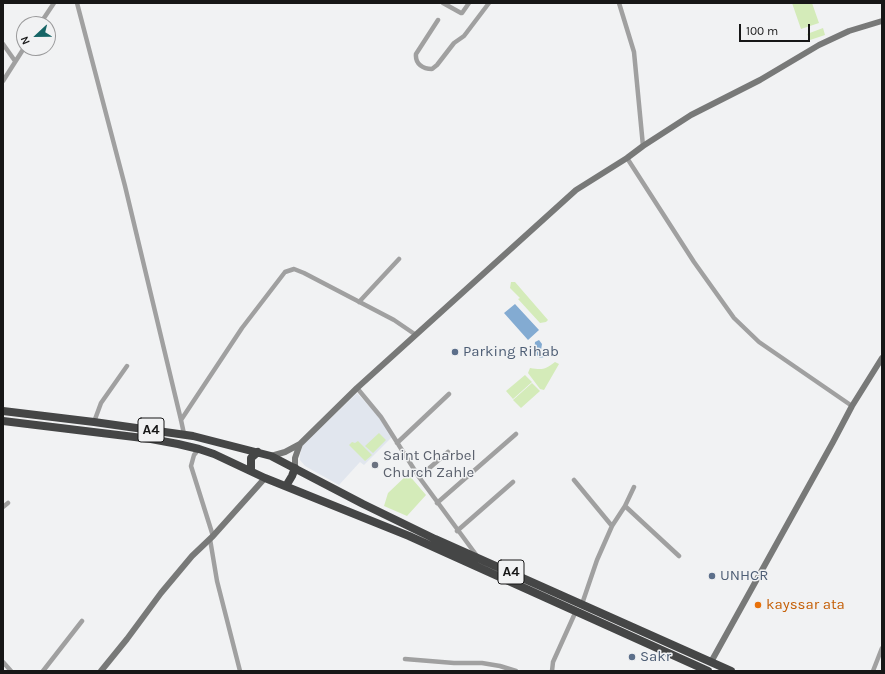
<!DOCTYPE html>
<html>
<head>
<meta charset="utf-8">
<style>
	body { margin:0 }
	#map { position:relative; width:885px; height:674px; overflow:hidden; background:#f1f2f3; font-family:Karla,sans-serif }
	canvas { display:block }
	.frame { position:absolute; inset:0; border:4px solid #171717; pointer-events:none }
	.north { position:absolute; left:16px; top:16px; width:40px; height:40px; box-sizing:border-box; background:#f1f2f3; border:1px solid #9a9a9b; border-radius:50%; rotate:248deg; font-size:11px; font-weight:700; line-height:16px; text-align:center; color:#171717 }
	.north::after { content:''; display:block; margin:auto; width:14px; height:18px; background:#166566; clip-path:polygon(50% 0,100% 100%,50% 72%,0 100%) }
	.scale { position:absolute; left:739px; top:24px; width:71px; height:18px; box-sizing:border-box; border:2px solid #171717; border-top:0; padding-left:5px; font-size:12px; line-height:14px; white-space:nowrap; color:#171717; -webkit-text-stroke:3px #f1f2f3; paint-order:stroke }
</style>
</head>
<body>
<div id="map">
<canvas width="885" height="674"></canvas>
<div class="frame"></div>
<div class="north">N</div>
<div class="scale">100 m</div>
</div>
<script>
const c = document.querySelector('canvas').getContext('2d');
c.lineJoin = 'round';
function fillPath(path, color) {
  c.fillStyle = color;
  c.fill(path, 'evenodd');
}
function strokePath(path, color, width, dash) {
  c.strokeStyle = color;
  c.lineWidth = width;
  c.lineCap = dash ? 'butt' : 'round';
  c.setLineDash(dash || []);
  c.stroke(path);
}
function write(font, color, halo, rows, align = 'center') {
  c.font = font + ' Karla,sans-serif';
  c.lineWidth = 3;
  c.setLineDash([]);
  c.textBaseline = 'middle';
  c.strokeStyle = halo;
  c.fillStyle = color;
  for (const [text, x, y, turn = 0] of rows) {
    c.save();
    c.translate(x, y);
    c.rotate((+turn || 0) * Math.PI / 180);
    c.textAlign = isNaN(turn) ? turn : align;
    if (halo) c.strokeText(text, 0, 0);
    c.fillText(text, 0, 0);
    c.restore();
  }
}
fillPath(new Path2D(`
	M 357,393 L 378,416 L 392,437 L 364,465 L 360,462 L 339,485 L 305,466 L 300,460 L 300,455 L 302,446 Z`), '#e1e6ee');
fillPath(new Path2D(`
	M 792,3 L 812,3 L 819,23 L 801,29 Z
	M 823,28 L 825,35 L 810,40 L 807,34 Z
	M 511,282 L 515,282 L 548,320 L 546,322 L 540,323 L 518,299 L 520,298 L 510,288 Z
	M 555,362 L 559,364 L 544,390 L 540,389 L 528,373 L 530,368 C 542,370 545,370 555,362 Z
	M 525,375 L 532,382 L 513,399 L 506,391 Z
	M 532,383 L 540,391 L 521,408 L 513,400 Z
	M 379,433 L 386,440 L 373,453 L 365,446 Z
	M 358,441 L 372,455 L 365,461 L 349,445 L 352,442 L 355,443 Z
	M 408,474 L 426,495 L 407,516 L 384,506 L 388,493 Z`), '#d4ebb9');
fillPath(new Path2D(`
	M 515,304 L 539,330 L 528,340 L 504,313 Z
	M 539,340 L 542,344 L 541,350 L 544,353 L 544,357 L 540,358 L 534,352 L 535,342 Z`), '#83abd2');
strokePath(new Path2D(`
	M 77,3 L 125,186 L 181,420 L 184,434
	M 443,3 L 461,13 L 462,13 L 469,3
	M 619,3 L 634,52 L 643,146
	M 438,20 L 416,54 C 415,64 423,69 432,69 L 437,65 L 454,43 L 464,36 L 489,3
	M 40,24 L 54,3
	M 3,44 L 15,61
	M 3,81 L 24,48
	M 627,158 L 694,262 L 734,318 L 759,342 L 852,406
	M 359,302 L 399,259
	M 357,388 L 381,417 L 419,477 L 477,556
	M 181,420 L 242,328 L 285,272 L 294,269 L 304,273 L 394,320 L 416,335
	M 94,422 L 101,403 L 127,366
	M 397,443 L 449,394
	M 199,449 L 194,455 L 191,466 L 213,536
	M 419,477 L 448,452
	M 574,480 L 612,526
	M 437,503 L 516,434
	M 625,506 L 679,556
	M 3,507 L 8,503
	M 457,531 L 513,482
	M 210,539 L 217,581 L 240,671
	M 582,604 L 597,560 L 612,526 L 625,506 L 634,487
	M 405,659 L 454,663 L 482,663 L 500,666 L 516,671
	M 3,662 L 11,671
	M 43,671 L 82,621
	M 552,671 L 553,662 L 576,611
	M 873,671 L 882,648`), '#a0a0a0', 4.5);
strokePath(new Path2D(`
	M 271,456 L 285,452 L 300,444 L 357,388 L 576,190 L 627,158 L 643,146 L 691,115 L 760,80 L 819,45 L 849,31 L 882,21
	M 295,468 L 295,458 L 300,444
	M 711,662 L 833,442 L 852,406 L 882,358
	M 101,671 L 127,639 L 161,593 L 192,556 L 213,536 L 265,478`), '#787978', 6);
strokePath(new Path2D(`
	M 3,411 L 94,422 L 193,436 L 271,456 L 363,504 L 435,539 L 731,671
	M 3,421 L 151,439 L 178,444 L 199,449 L 214,454 L 265,478 L 409,536 L 708,671
	M 251,470 L 251,458 L 258,452
	M 286,486 L 292,476 L 295,468`), '#454646', 8);
for (const [x, y, r, color] of [
	[455,352,4,"#5c6f8a"],
	[375,465,4,"#6b7280"],
	[712,576,4,"#5c6f8a"],
	[758,605,4,"#e8710a"],
	[632,657,4,"#5c6f8a"]
]) {
  const dot = new Path2D();
  dot.arc(x, y, r, 0, 2 * Math.PI);
  c.fillStyle = color;
  c.fill(dot);
  strokePath(dot, '#f1f2f3', 1.5);
}
for (const [x, y, w] of [
	[151,430,26],
	[511,572,26]
]) {
  const box = new Path2D();
  box.roundRect(x - w / 2, y - 12, w, 24, 3);
  c.fillStyle = '#f1f2f3';
  c.fill(box);
  strokePath(box, '#171717', 1);
}
write('bold 14px', '#171717', null, [
	["A4",151,430],
	["A4",511,572]
]);
write('15px', '#4e5e75', '#f1f2f3', [
	["Parking Rihab",463,352],
	["UNHCR",720,576],
	["Sakr",640,657]
], 'left');
write('15px', '#5b616d', '#f1f2f3', [
	["Saint Charbel",383,456],
	["Church Zahle",383,473]
], 'left');
write('15px', '#c56008', '#f1f2f3', [
	["kayssar ata",766,605]
], 'left');
</script>
</body>
</html>
